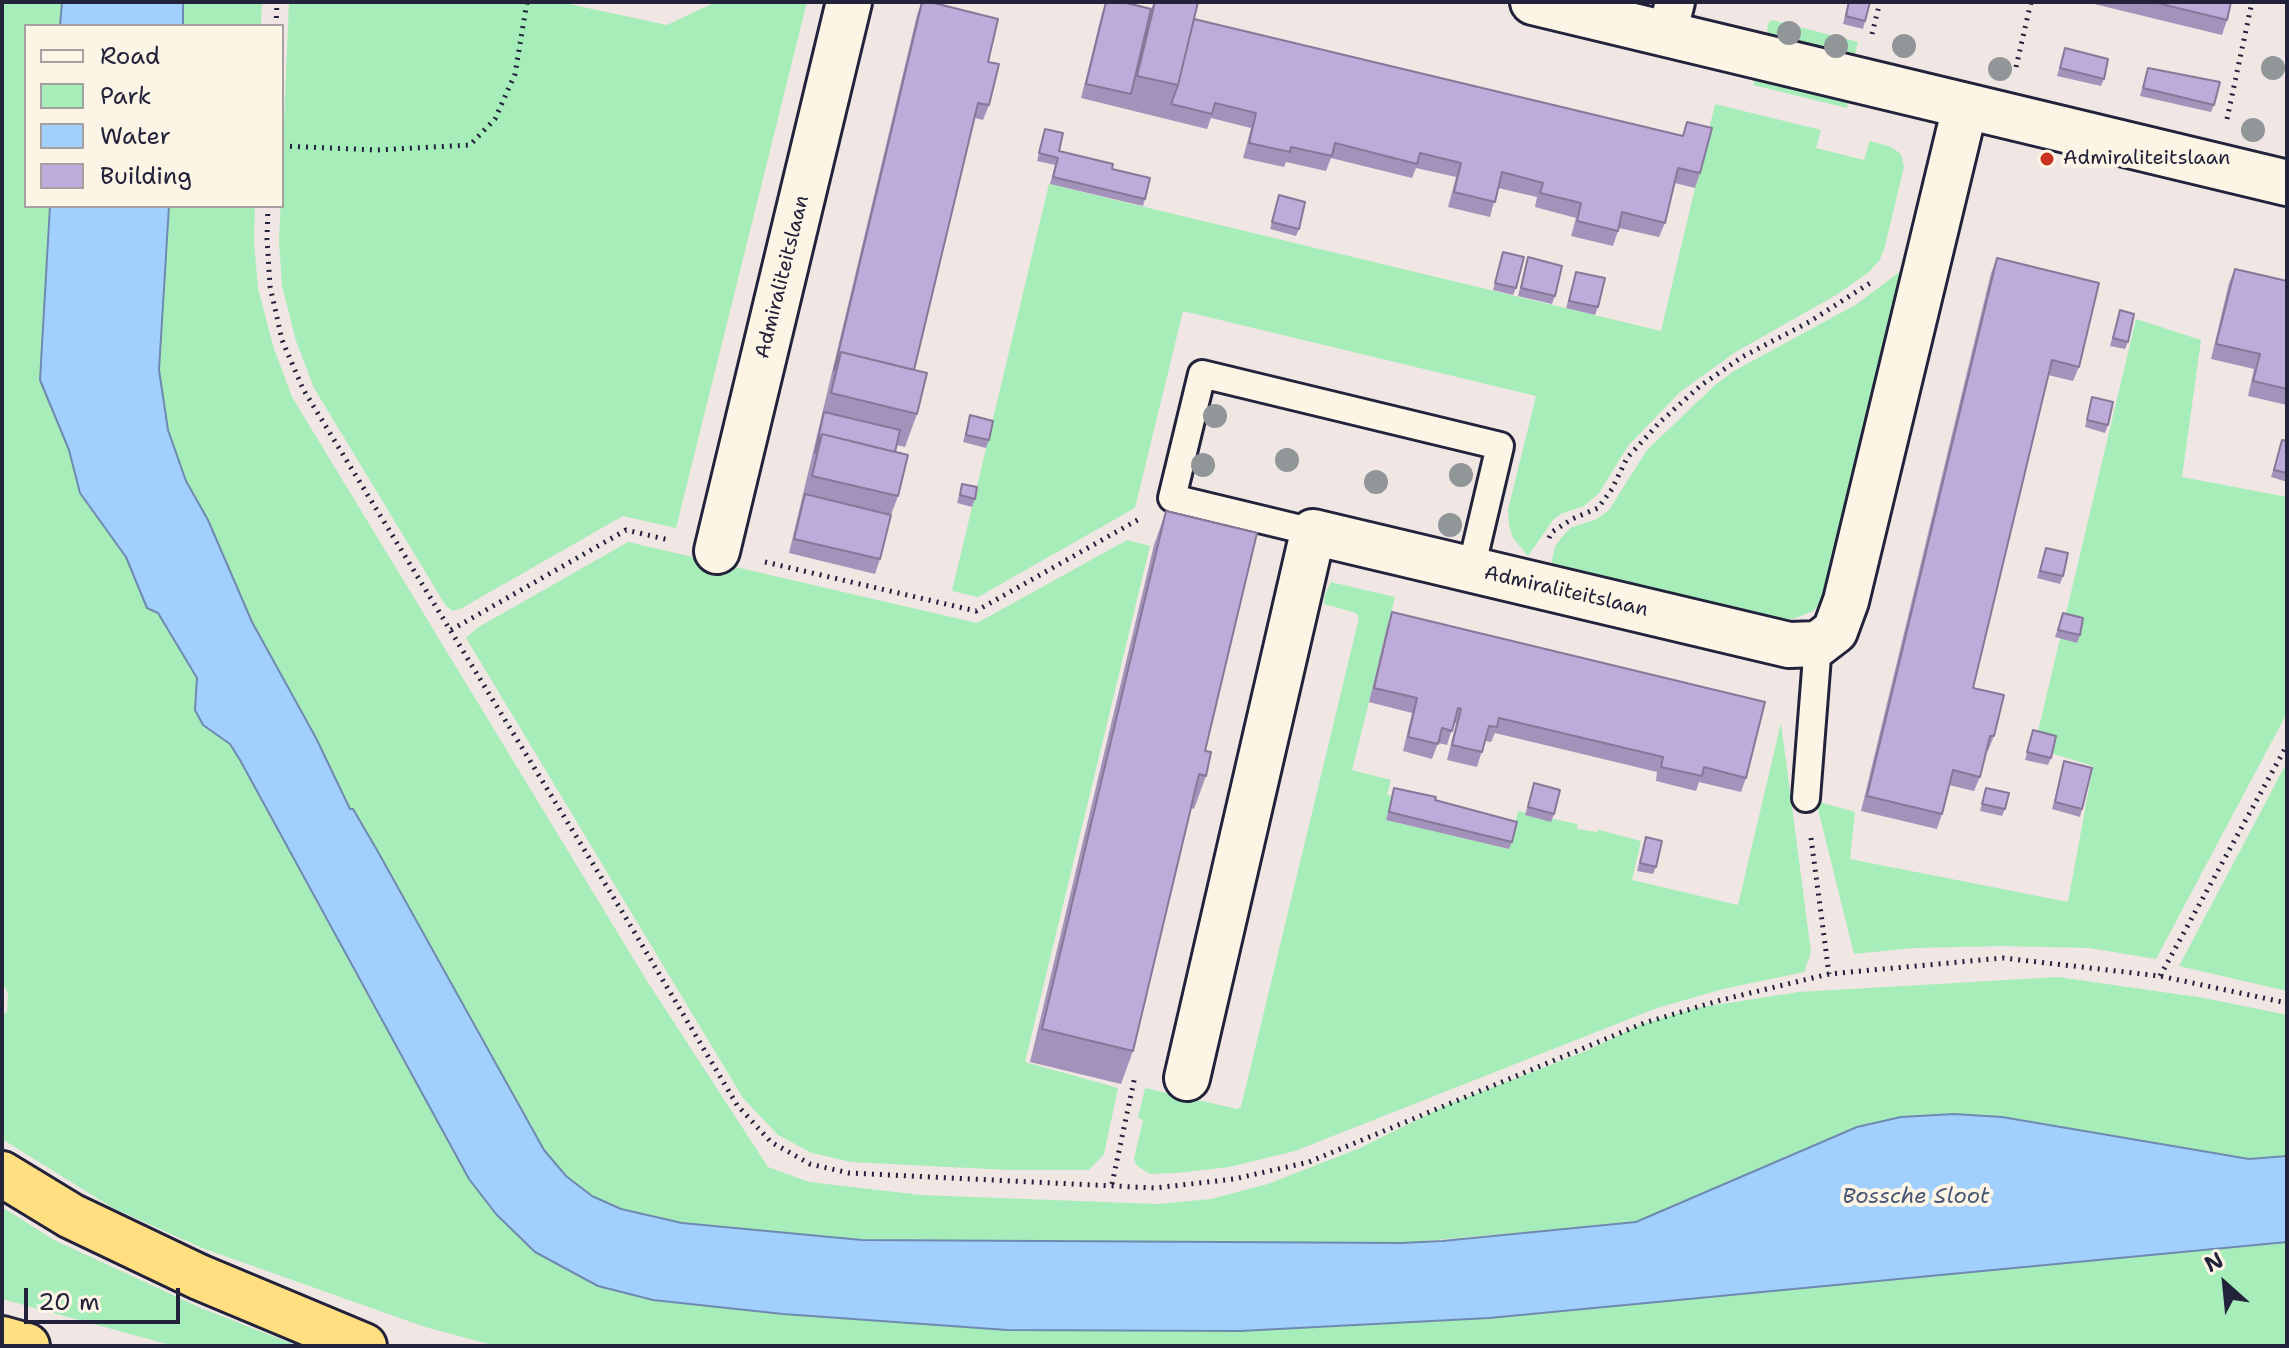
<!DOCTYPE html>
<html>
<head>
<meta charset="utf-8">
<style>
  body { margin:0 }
  #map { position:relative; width:2289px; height:1348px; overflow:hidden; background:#f0e6e3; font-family:"Shantell Sans",sans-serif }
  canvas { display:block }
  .frame { position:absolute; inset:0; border:4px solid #22223b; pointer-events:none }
  .legend { position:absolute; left:24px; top:24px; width:260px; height:184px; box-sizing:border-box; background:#fcf5e5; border:2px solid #a5a1a1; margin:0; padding:10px 14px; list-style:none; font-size:24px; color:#22223b }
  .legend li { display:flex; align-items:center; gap:16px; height:40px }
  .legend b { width:40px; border:2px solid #a5a1a1 }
  .north { position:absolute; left:2185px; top:1244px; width:80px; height:80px; -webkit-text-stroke:6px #fcf5e5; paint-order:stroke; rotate:333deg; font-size:22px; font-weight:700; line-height:32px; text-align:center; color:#22223b }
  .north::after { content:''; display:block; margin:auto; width:28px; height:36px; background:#22223b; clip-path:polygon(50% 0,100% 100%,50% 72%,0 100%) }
  .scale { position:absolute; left:24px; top:1288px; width:156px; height:36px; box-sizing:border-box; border:4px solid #22223b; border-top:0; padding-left:10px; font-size:24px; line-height:28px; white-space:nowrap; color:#22223b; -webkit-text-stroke:6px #fcf5e5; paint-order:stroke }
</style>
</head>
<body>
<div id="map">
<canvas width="2289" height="1348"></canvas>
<div class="frame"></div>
<ul class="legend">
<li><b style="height:10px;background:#fcf5e5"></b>Road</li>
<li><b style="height:22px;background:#a7edb9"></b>Park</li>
<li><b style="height:22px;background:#a2d0fe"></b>Water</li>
<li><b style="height:22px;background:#beabda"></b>Building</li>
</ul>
<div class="north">N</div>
<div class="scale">20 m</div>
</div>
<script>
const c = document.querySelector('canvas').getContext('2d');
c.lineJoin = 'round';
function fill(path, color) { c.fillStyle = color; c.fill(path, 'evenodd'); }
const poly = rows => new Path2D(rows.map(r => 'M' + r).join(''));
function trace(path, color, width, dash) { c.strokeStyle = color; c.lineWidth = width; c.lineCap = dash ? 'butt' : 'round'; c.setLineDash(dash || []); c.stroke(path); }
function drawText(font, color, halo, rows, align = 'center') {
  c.font = font + ' "Shantell Sans",sans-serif'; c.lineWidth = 8; c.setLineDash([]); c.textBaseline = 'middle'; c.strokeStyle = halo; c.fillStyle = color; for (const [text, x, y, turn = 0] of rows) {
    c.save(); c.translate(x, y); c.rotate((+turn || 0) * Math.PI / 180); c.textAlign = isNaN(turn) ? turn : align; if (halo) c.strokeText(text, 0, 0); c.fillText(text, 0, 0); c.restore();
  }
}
const green = poly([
  [2,2,62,2,60,26,26,26,26,206,50,206,40,380,69,450,80,493,126,557,147,608,158,612,197,678,195,710,203,725,230,744,240,760,366,992,496,1214,535,1252,598,1286,653,1300,783,1314,1007,1330,1240,1331,1489,1318,2287,1242,2287,1346,496,1346,425,1327,202,1248,113,1208,2,1139,2,1015,7,1012,8,993,2,982],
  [183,2,262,2,261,26,183,26],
  [289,2,560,2,667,25,716,2,807,2,676,528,623,516,462,608,453,611,446,606,314,388,296,341,282,286,279,242],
  [1772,20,1858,42,1854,59,1767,37,1768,23],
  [1760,67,1849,91,1847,108,1753,85],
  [1715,104,1821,130,1816,148,1864,160,1870,141,1891,147,1901,154,1904,167,1884,250,1879,261,1869,272,1836,295,1734,353,1680,392,1628,446,1599,493,1584,506,1561,514,1553,520,1528,556,1513,538,1509,525,1508,510,1536,396,1183,311,1135,508,978,597,952,591,1049,184,1661,331],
  [169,206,255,206,254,241,258,288,273,346,292,397,647,981,768,1167,809,1182,921,1195,1157,1204,1211,1199,1268,1184,1360,1148,1447,1105,1586,1051,1640,1025,1696,1008,1799,992,2058,977,2204,998,2287,1015,2287,1156,2249,1159,2002,1117,1953,1114,1901,1117,1857,1127,1636,1222,1401,1243,862,1240,682,1223,621,1209,592,1196,566,1176,544,1150,377,850,350,809,316,738,252,622,208,520,186,481,168,430,159,370],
  [1902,270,1906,270,1824,599,1813,611,1793,619,1773,618,1551,564,1555,547,1562,537,1570,528,1597,519,1609,510,1647,450,1715,385,1734,371,1857,304],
  [2136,319,2201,340,2182,477,2287,497,2287,713,2156,959,2089,948,2003,946,1914,948,1854,954,1816,801,1855,812,1850,859,2068,902,2093,766,2034,748],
  [1127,540,1150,546,1025,1062,1118,1088,1104,1154,1089,1170,1008,1170,851,1162,812,1153,778,1135,743,1098,466,638,477,628,628,542,977,623],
  [1331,582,1395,597,1352,770,1391,780,1387,795,1392,796,1387,820,1509,849,1518,811,1577,824,1577,829,1597,832,1599,830,1641,841,1632,880,1738,905,1781,723,1811,952,1804,972,1723,989,1657,1008,1295,1151,1229,1167,1177,1173,1150,1174,1137,1166,1134,1159,1143,1120,1138,1118,1145,1088,1237,1109,1241,1107,1359,618,1356,613,1324,604,1325,594],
  [2287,762,2287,991,2179,966],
  [2,1207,54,1240,201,1308,298,1346,174,1346,2,1299]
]);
const water = poly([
  [62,2,183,2,183,26,60,26,62,2],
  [50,206,169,206,159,370,168,430,186,481,208,520,252,622,316,738,350,809,353,809,377,850,544,1150,566,1176,592,1196,621,1209,682,1223,862,1240,1401,1243,1442,1241,1636,1222,1857,1127,1901,1117,1954,1114,2002,1117,2249,1159,2287,1156,2287,1242,1489,1318,1240,1331,1007,1330,783,1314,653,1300,598,1286,535,1252,496,1214,469,1179,240,760,230,744,203,725,195,710,197,678,158,613,147,608,126,557,80,493,69,450,40,380,50,206]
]);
const path = poly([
  [276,26,277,2],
  [1872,34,1880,2],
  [2016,67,2031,2],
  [2227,119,2252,2],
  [282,146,377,150,470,145,495,119,515,74,527,2],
  [268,206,267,239,270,286,282,340,303,389,626,918,737,1105,771,1142,810,1164,849,1173,1155,1188,1234,1179,1309,1162,1644,1023,1721,1000,1829,974,2003,958,2160,976,2287,1003],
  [1549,538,1552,532,1572,519,1598,508,1612,489,1627,458,1660,422,1700,386,1742,357,1809,322,1870,283],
  [765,562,976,611,1141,518],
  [451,630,626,530,669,540],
  [1811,838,1829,974],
  [2160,976,2287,745],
  [1112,1184,1135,1076]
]);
const service = poly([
  [1313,532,1172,498,1202,374,1500,446,1471,569],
  [1806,798,1818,644]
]);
const pedestrian = poly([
  [1667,34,1675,2]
]);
const minor = poly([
  [1533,2,2287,183],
  [717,551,849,2],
  [1187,1078,1313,532,1789,645,1818,644,1835,631,1846,601,1965,107]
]);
const motorway = poly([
  [2,1174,71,1216,199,1277,364,1346],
  [2,1339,27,1346]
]);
const trees = [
  [1789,33],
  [1836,46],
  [1904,46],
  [2273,68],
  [2000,69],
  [2253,130],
  [1215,416],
  [1287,460],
  [1203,465],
  [1461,475],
  [1376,482],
  [1450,525]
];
const wall = poly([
  [922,2,988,62,989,105,983,120,975,118,914,370,917,414,905,447,896,445,895,452,898,496,891,515,880,559,875,574,789,553,917,15],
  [1106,2,1151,9,1154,2,1198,2,1194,19,1682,136,1687,122,1700,173,1695,188,1675,183,1665,223,1659,237,1619,228,1613,246,1571,236,1576,218,1535,207,1537,197,1498,188,1490,217,1448,207,1456,177,1416,168,1412,178,1331,158,1326,171,1286,162,1284,167,1243,158,1251,128,1211,118,1207,129,1081,98,1102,13],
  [1848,2,1870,2,1863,29,1843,24],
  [2086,2,2231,2,2227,20,2222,35],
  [2065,48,2104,79,2101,86,2057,76],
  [2148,68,2214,105,2211,112,2140,96],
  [1045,129,1059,151,1112,169,1145,199,1143,206,1050,184,1055,165,1037,161],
  [1279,195,1299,229,1296,236,1270,229],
  [1503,252,1516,288,1513,295,1493,290],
  [1528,257,1555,296,1552,304,1518,296],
  [1997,258,2079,367,2073,381,2048,375,1973,688,1994,736,1988,751,1986,751,1980,777,1974,791,1949,785,1942,814,1937,829,1861,811,1991,273],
  [2235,269,2287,281,2287,405,2248,396,2254,369,2211,359,2229,283],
  [1576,272,1598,307,1595,315,1566,308],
  [2120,310,2128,342,2125,349,2110,346],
  [2092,397,2108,425,2105,433,2085,427],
  [970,415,989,440,986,448,963,442],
  [2282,440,2287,441,2287,482,2271,477],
  [962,484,975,499,972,507,957,503],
  [1166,511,1205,751,1206,776,1194,809,1191,808,1133,1051,1121,1084,1030,1062,1154,545],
  [2046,548,2063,576,2060,584,2037,578],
  [1392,612,1746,778,1741,792,1699,782,1696,791,1656,781,1657,772,1495,733,1491,742,1485,741,1477,767,1447,760,1456,723,1454,723,1447,745,1438,743,1432,759,1403,751,1412,713,1369,702,1387,627],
  [2063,613,2080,635,2077,643,2055,637],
  [2033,730,2051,758,2048,765,2025,760],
  [2064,761,2082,809,2080,817,2052,809],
  [1534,783,1554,814,1551,822,1525,815],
  [1394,788,1435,800,1512,842,1509,849,1386,820],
  [1986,788,2005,809,2002,816,1980,811],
  [1646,837,1656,867,1653,874,1637,871]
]);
const building = poly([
  [922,2,930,2,998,19,988,62,999,64,989,105,978,103,914,370,841,352,834,371,922,2],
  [1106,2,1123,2,1151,9,1131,94,1086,84,1106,2],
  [1155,2,1198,2,1178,85,1137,76,1155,2],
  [1849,2,1870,2,1865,21,1846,16,1849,2],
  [2153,2,2231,2,2227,20,2153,2],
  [1194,19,1683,136,1687,122,1712,128,1700,173,1678,168,1665,223,1622,212,1618,231,1577,221,1581,203,1540,193,1543,183,1502,172,1495,202,1454,192,1461,163,1420,153,1417,164,1335,143,1332,156,1291,147,1290,152,1249,143,1256,113,1215,103,1212,114,1171,104,1178,85,1194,19],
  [2065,48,2108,59,2104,79,2060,68,2065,48],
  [2148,68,2220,82,2214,105,2143,88,2148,68],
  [1045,129,1063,133,1059,151,1113,164,1112,169,1150,178,1145,199,1053,177,1058,158,1039,153,1045,129],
  [1279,195,1305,202,1299,229,1272,222,1279,195],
  [1503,252,1524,257,1516,288,1495,283,1503,252],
  [1528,257,1562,266,1555,296,1521,288,1528,257],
  [1997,258,2099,283,2079,367,2052,360,1973,688,2004,695,1994,736,1990,736,1980,777,1953,770,1942,814,1867,796,1997,258],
  [2235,269,2287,281,2287,389,2253,381,2260,354,2216,344,2235,269],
  [1576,272,1605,278,1598,307,1569,301,1576,272],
  [2120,310,2134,314,2128,342,2113,338,2120,310],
  [841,352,927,373,917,414,831,393,841,352],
  [2092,397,2113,402,2108,425,2087,420,2092,397],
  [824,412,900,430,895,452,822,434,815,453,824,412],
  [970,415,993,421,989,440,966,435,970,415],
  [822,434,908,455,898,496,812,476,822,434],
  [2282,440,2287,441,2287,473,2274,470,2282,440],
  [962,484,977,487,975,499,960,495,962,484],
  [805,494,891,515,880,559,794,539,805,494],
  [1166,511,1257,533,1205,751,1211,752,1206,776,1199,774,1133,1051,1042,1029,1166,511],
  [2046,548,2068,553,2063,576,2040,571,2046,548],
  [1392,612,1765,702,1746,778,1704,767,1702,776,1661,767,1663,757,1499,718,1497,727,1489,726,1482,752,1452,745,1461,709,1458,708,1452,731,1442,728,1438,744,1408,737,1417,698,1374,688,1392,612],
  [2063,613,2083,618,2080,635,2058,630,2063,613],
  [2033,730,2056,736,2051,758,2027,752,2033,730],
  [2064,761,2092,768,2082,809,2055,802,2064,761],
  [1534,783,1560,790,1554,814,1528,807,1534,783],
  [1394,788,1436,797,1435,800,1517,822,1512,842,1389,812,1394,788],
  [1986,788,2009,793,2005,809,1982,804,1986,788],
  [1646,837,1662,841,1656,867,1640,863,1646,837]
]);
const markers = [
  [2047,159,8,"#c8321e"]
];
const poiNames = [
  ["Admiraliteitslaan",2063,159]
];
const streetNames = [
  ["Admiraliteitslaan",783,277,-76],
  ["Admiraliteitslaan",1566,592,13]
];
const waterNames = [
  ["Bossche Sloot",1916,1197]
];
fill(green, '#a7edb9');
fill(water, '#a2d0fe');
trace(water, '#6f8ab0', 2);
trace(service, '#22223b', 32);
trace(pedestrian, '#22223b', 44);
trace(minor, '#22223b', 50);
trace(motorway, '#22223b', 50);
trace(path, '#22223b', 5, [2, 6]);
trace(service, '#fcf5e5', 26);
trace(pedestrian, '#fcf5e5', 38);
trace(minor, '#fcf5e5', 44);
trace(motorway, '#ffdf80', 44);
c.fillStyle = '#919698';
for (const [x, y] of trees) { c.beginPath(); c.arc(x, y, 12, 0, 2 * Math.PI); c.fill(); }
fill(wall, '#a393bb');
fill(building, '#beabda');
trace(building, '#857899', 2);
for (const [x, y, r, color] of markers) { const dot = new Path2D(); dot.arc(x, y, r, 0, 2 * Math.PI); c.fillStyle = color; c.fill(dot); trace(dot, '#fcf5e5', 3); }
drawText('20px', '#22223b', '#fcf5e5', poiNames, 'left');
drawText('20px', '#22223b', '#fcf5e5', streetNames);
drawText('italic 22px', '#485676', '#fcf5e5', waterNames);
</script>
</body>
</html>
